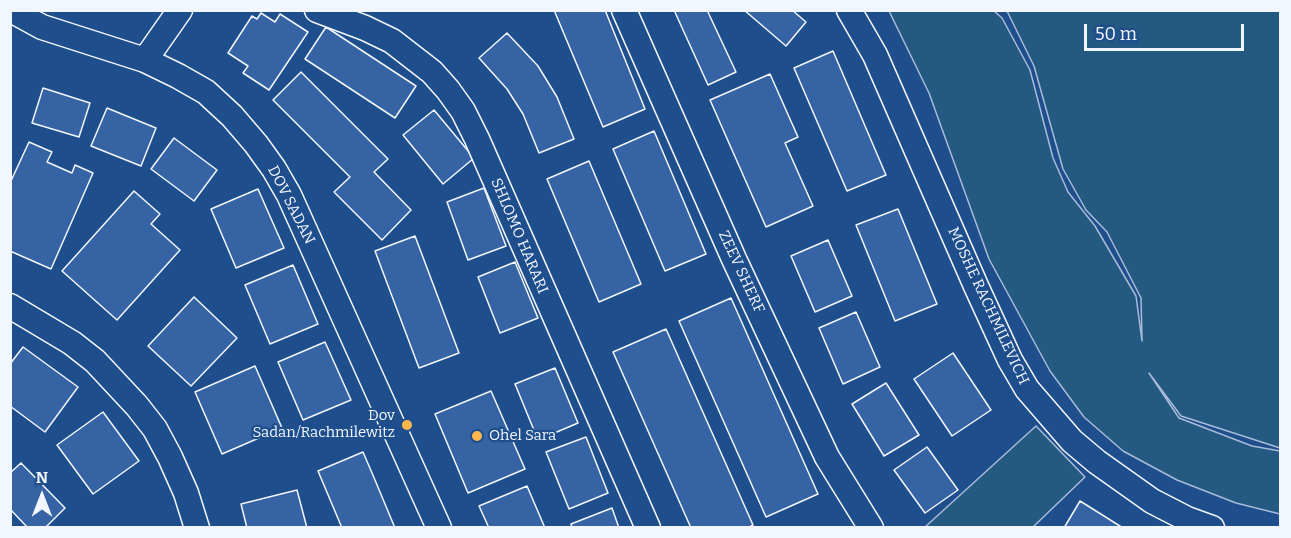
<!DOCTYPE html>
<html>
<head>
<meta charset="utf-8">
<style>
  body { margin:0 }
  #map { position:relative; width:1291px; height:538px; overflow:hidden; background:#1f4e8c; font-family:Bitter,serif }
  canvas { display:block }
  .frame { position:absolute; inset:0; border:12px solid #f2f6ff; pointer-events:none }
  .north { position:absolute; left:12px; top:466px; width:60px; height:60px; -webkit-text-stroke:4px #1f4e8c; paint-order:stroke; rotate:0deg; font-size:16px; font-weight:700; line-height:24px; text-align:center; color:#f2f6ff }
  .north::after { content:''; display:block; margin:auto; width:21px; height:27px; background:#f2f6ff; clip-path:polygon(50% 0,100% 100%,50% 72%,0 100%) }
  .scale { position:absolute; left:1084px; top:24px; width:160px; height:27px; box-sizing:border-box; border:3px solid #f2f6ff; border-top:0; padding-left:8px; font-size:18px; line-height:21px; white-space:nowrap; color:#f2f6ff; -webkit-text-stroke:4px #1f4e8c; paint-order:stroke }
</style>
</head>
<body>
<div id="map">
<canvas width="1291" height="538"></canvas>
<div class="frame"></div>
<div class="north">N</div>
<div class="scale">50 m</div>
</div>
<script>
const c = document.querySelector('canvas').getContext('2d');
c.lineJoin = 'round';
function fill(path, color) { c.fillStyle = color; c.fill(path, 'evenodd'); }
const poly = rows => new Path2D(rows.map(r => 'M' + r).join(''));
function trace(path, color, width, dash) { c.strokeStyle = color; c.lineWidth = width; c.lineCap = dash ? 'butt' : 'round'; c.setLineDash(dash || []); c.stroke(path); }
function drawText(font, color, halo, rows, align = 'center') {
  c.font = font + ' Bitter,serif'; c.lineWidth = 4.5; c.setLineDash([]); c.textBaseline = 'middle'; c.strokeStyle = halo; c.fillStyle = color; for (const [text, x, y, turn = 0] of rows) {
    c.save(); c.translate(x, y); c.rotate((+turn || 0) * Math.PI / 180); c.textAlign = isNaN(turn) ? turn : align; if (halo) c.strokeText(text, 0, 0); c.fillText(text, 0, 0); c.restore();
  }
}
const green = poly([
  [889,11,994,11,1002,18,1030,70,1053,158,1068,192,1095,226,1136,296,1142,341,1141,298,1107,232,1086,210,1063,169,1034,66,1007,11,1280,11,1280,448,1181,416,1149,373,1179,418,1252,446,1280,451,1280,514,1236,503,1177,480,1123,451,1084,417,1050,371,989,259,929,93,889,11],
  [1036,426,1085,477,1033,527,925,527,1036,426]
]);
const building = poly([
  [554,10,605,10,645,109,603,127,554,10],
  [674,10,707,10,736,72,708,85,674,10],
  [744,10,792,10,806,22,786,46,744,10],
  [261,13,275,22,280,14,308,32,269,90,243,73,248,66,228,53,252,16,257,19,261,13],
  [326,27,416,86,395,118,305,59,326,27],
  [507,33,538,66,557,97,574,139,539,153,523,114,514,100,507,89,479,58,507,33],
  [833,51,886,175,847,191,794,68,833,51],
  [301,72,388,159,374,172,411,210,382,240,334,192,350,177,273,100,301,72],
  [770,74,798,137,785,143,813,206,766,227,710,100,770,74],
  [43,88,90,103,79,137,32,123,43,88],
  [107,108,156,128,141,166,91,146,107,108],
  [434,110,474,158,443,184,403,135,434,110],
  [654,131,706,254,665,271,613,149,654,131],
  [174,138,217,170,194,201,151,169,174,138],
  [29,142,52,152,47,162,72,173,75,165,93,173,51,269,10,251,10,183,29,142],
  [589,161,641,284,599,302,547,179,589,161],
  [484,188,506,246,468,260,447,202,484,188],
  [258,189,284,248,236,268,211,209,258,189],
  [134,191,160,214,151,224,180,250,117,320,62,271,134,191],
  [898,209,937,304,895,321,856,225,898,209],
  [415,236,459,353,419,368,375,251,415,236],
  [828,240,852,296,815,312,791,256,828,240],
  [515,262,538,318,500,333,478,277,515,262],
  [293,265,318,324,270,344,245,285,293,265],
  [194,297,237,338,191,386,148,346,194,297],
  [731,298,818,494,766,517,679,321,731,298],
  [856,312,880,367,843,384,819,328,856,312],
  [666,329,753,525,748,528,691,528,613,352,666,329],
  [325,342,351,400,303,420,278,362,325,342],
  [23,347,78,387,45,432,10,406,10,364,23,347],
  [953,353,991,410,952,436,914,379,953,353],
  [255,366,282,428,222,454,195,392,255,366],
  [555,368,578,423,538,440,515,384,555,368],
  [886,383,919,435,884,456,852,404,886,383],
  [491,391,525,469,468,493,435,414,491,391],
  [103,412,139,461,93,494,57,445,103,412],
  [586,437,608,493,569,509,546,452,586,437],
  [927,447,958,490,925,513,894,470,927,447],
  [363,452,375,480,395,528,342,528,318,471,363,452],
  [21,463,65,508,45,528,28,528,10,509,10,473,21,463],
  [527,486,545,528,489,528,479,506,527,486],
  [297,490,307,528,247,528,241,504,297,490],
  [1080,501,1104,516,1123,528,1064,528,1080,501],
  [612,508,619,528,572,528,571,524,612,508]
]);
const minor = poly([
  [11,10,42,27,145,60,178,76,206,92,232,116,256,144,274,169,289,195,439,528],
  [317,10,365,28,392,41,432,72,448,90,463,111,477,139,648,528],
  [624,10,734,259,827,457,871,528],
  [849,10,875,55,976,286,1010,360,1027,389,1072,441,1097,462,1152,501,1187,519,1212,528],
  [145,60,180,10],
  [10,306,72,343,95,361,137,406,155,429,170,457,186,493,197,528]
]);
const markers = [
  [407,425,6,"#ffb74d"],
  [477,436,6,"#ffb74d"]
];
const streetNames = [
  ["DOV SADAN",291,205,63],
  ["SHLOMO HARARI",519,236,67],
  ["ZEEV SHERF",741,272,65],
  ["MOSHE RACHMILEVICH",988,306,65]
];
const poiNames = [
  ["Dov",395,416],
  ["Sadan/Rachmilewitz",395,433],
  ["Ohel Sara",489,436,"left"]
];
fill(green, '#245a82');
trace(green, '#a8bbd7', 1.5);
fill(building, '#3563a3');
trace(building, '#f2f6ff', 1.5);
trace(minor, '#f2f6ff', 27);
trace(minor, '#1f4e8c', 24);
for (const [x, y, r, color] of markers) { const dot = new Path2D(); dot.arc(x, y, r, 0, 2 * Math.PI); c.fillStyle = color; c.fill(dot); trace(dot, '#1f4e8c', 2); }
drawText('15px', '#f2f6ff', '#1f4e8c', streetNames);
drawText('15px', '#f2f6ff', '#1f4e8c', poiNames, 'right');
</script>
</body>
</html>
